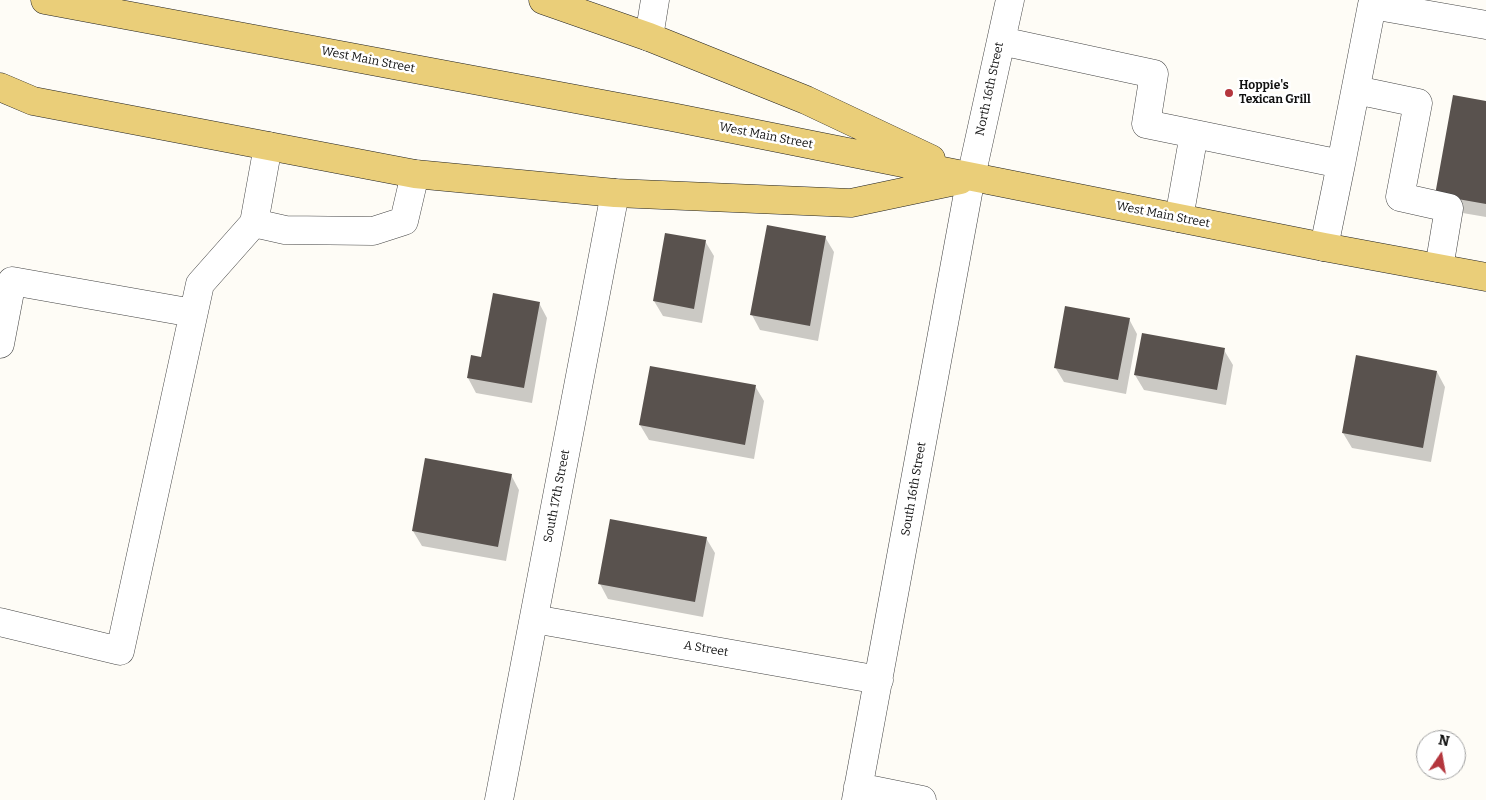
<!DOCTYPE html>
<html>
<head>
<meta charset="utf-8">
<style>
  body { margin:0 }
  #map { position:relative; width:1486px; height:800px; overflow:hidden; background:#fefcf6; font-family:Bitter,serif }
  canvas { display:block }
  .north { position:absolute; left:1416px; top:730px; width:50px; height:50px; box-sizing:border-box; background:#fff; border:1px solid #a0a0a0; border-radius:50%; rotate:12deg; font-size:14px; font-weight:700; line-height:20px; text-align:center; color:#111 }
  .north::after { content:''; display:block; margin:auto; width:18px; height:22px; background:#b4363d; clip-path:polygon(50% 0,100% 100%,50% 72%,0 100%) }
</style>
</head>
<body>
<div id="map">
<canvas width="1486" height="800"></canvas>
<div class="north">N</div>
</div>
<script>
const c = document.querySelector('canvas').getContext('2d');
c.lineJoin = 'round';
function fill(path, color) { c.fillStyle = color; c.fill(path, 'evenodd'); }
const poly = rows => new Path2D(rows.map(r => 'M' + r).join(''));
function trace(path, color, width, dash) { c.strokeStyle = color; c.lineWidth = width; c.lineCap = dash ? 'butt' : 'round'; c.setLineDash(dash || []); c.stroke(path); }
function drawText(font, color, halo, rows, align = 'center') {
  c.font = font + ' Bitter,serif'; c.lineWidth = 5; c.setLineDash([]); c.textBaseline = 'middle'; c.strokeStyle = halo; c.fillStyle = color; for (const [text, x, y, turn = 0] of rows) {
    c.save(); c.translate(x, y); c.rotate((+turn || 0) * Math.PI / 180); c.textAlign = isNaN(turn) ? turn : align; if (halo) c.strokeText(text, 0, 0); c.fillText(text, 0, 0); c.restore();
  }
}
const shadow = poly([
  [1486,102,1486,217,1445,210],
  [825,237,834,252,818,341,760,330,752,315],
  [705,241,714,256,702,323,663,316,654,301],
  [539,303,547,318,532,403,476,393,468,378,482,358],
  [1129,319,1137,334,1126,394,1064,382,1055,367],
  [1224,350,1233,365,1226,405,1144,390,1135,375],
  [1437,372,1445,387,1431,462,1352,448,1343,433],
  [755,386,764,401,754,459,649,440,640,425],
  [511,475,519,490,506,561,422,546,413,531],
  [706,538,715,553,703,617,608,599,600,584]
]);
const building = poly([
  [1453,95,1486,101,1486,204,1435,195],
  [767,225,826,236,810,326,750,315],
  [665,233,706,240,694,309,653,301],
  [493,293,540,302,524,388,467,378,471,355,481,357],
  [1065,306,1130,318,1118,380,1054,368],
  [1142,333,1225,348,1217,390,1134,375],
  [1356,355,1437,371,1423,448,1342,433],
  [650,366,756,385,745,445,639,425],
  [425,458,512,474,498,547,412,531],
  [610,519,707,537,695,602,598,584]
]);
const minor = poly([
  [649,37,655,0],
  [1001,41,1154,74,1146,124,1341,164,1372,5,1486,25],
  [1356,90,1418,103,1400,197,1449,208,1439,268],
  [1179,218,1194,134],
  [254,223,268,146],
  [1324,247,1341,164],
  [0,344,12,281,193,313],
  [534,619,879,680],
  [0,622,120,651,200,284,254,223,285,230,373,231,404,221,415,174],
  [858,787,922,800],
  [499,800,615,193],
  [856,800,971,177,1010,0]
]);
const major = poly([
  [45,0,672,117,1324,247,1486,277],
  [543,0,649,37,806,100,931,159],
  [0,87,33,101,415,174,615,193,851,203,960,180]
]);
const markers = [
  [1229,93,5,"#b4363d"]
];
const streetNames = [
  ["West Main Street",368,60,11],
  ["North 16th Street",990,89,-78],
  ["West Main Street",766,136,11],
  ["West Main Street",1163,215,11],
  ["South 16th Street",914,489,-80],
  ["South 17th Street",557,496,-79],
  ["A Street",706,649,10]
];
const poiNames = [
  ["Hoppie's",1239,86],
  ["Texican Grill",1239,100]
];
fill(shadow, '#0003');
fill(building, '#59524e');
trace(minor, '#444', 29);
trace(major, '#222', 29);
trace(minor, '#fff', 28);
trace(major, '#eace79', 28);
for (const [x, y, r, color] of markers) { const dot = new Path2D(); dot.arc(x, y, r, 0, 2 * Math.PI); c.fillStyle = color; c.fill(dot); trace(dot, '#fff', 2); }
drawText('12px', '#111', '#fff', streetNames);
drawText('bold 12px', '#111', '#fff', poiNames, 'left');
</script>
</body>
</html>
